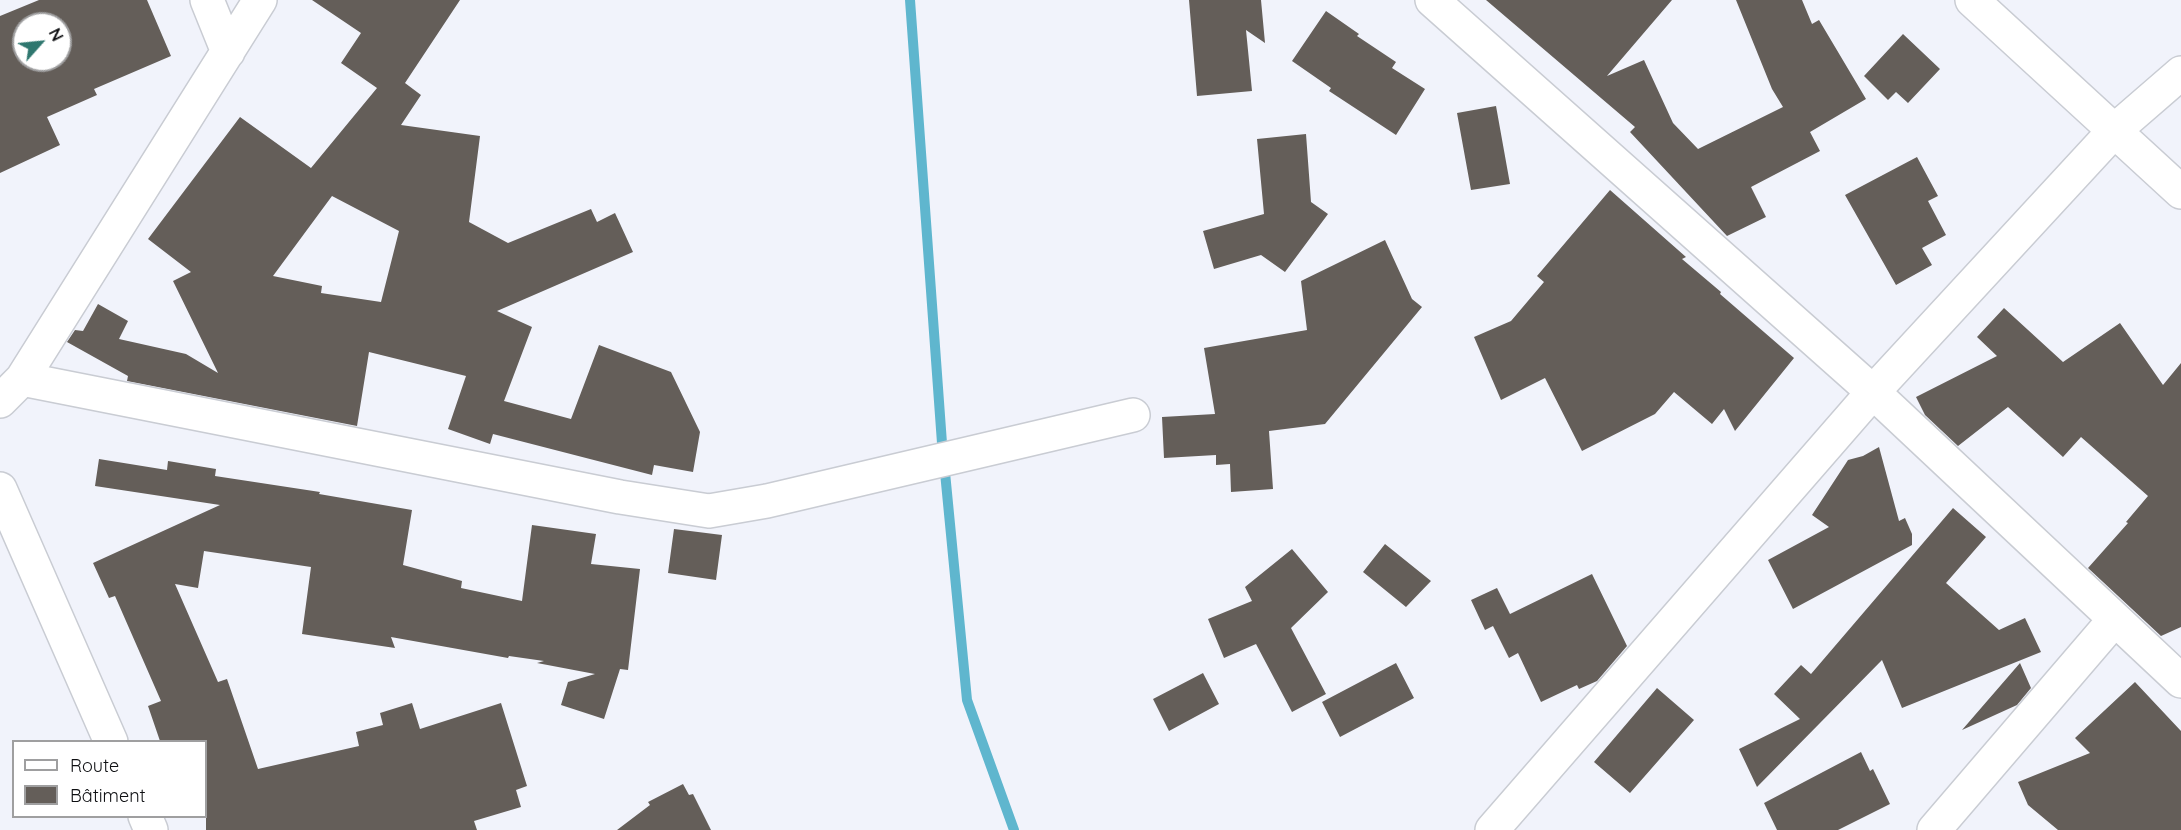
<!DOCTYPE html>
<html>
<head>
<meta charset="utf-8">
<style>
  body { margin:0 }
  #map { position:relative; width:2181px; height:830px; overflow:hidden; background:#f1f3fb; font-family:Quicksand,sans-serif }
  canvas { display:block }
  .legend { position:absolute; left:12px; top:740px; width:195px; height:78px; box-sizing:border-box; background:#fff; border:2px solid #9f9fa0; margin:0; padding:8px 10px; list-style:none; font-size:18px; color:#0e0f12 }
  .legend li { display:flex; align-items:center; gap:12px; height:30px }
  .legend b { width:30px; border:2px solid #9f9fa0 }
  .north { position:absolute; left:12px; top:12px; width:60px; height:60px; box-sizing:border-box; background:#fff; border:2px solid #9f9fa0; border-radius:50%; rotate:63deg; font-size:16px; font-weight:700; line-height:24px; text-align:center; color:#0e0f12 }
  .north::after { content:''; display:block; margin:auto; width:21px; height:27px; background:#2f776f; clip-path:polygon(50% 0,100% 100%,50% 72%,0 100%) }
</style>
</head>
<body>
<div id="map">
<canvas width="2181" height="830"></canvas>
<ul class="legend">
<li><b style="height:8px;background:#fff"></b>Route</li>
<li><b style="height:16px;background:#645e59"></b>Bâtiment</li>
</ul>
<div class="north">N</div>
</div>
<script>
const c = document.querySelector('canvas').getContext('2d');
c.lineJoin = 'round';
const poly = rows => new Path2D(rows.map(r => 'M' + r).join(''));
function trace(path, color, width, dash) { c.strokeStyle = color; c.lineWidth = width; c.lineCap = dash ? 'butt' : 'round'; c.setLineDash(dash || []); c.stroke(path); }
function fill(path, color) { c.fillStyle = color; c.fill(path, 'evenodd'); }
const stream = poly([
  [910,0,943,457],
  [944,462,967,700,1014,830]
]);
const building = poly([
  [39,0,147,0,171,56,94,89,97,95,47,117,60,145,0,173,0,16],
  [24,24,60,24,60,60,24,60],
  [312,0,460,0,405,83,421,95,401,125,480,136,469,222,508,243,591,209,597,222,615,213,633,252,497,311,532,327,504,401,571,419,599,345,671,372,700,432,693,472,654,465,652,475,493,434,490,444,448,429,466,376,369,352,357,426,127,381,128,376,67,342,75,330,83,331,98,304,128,321,119,339,186,354,218,373,173,281,191,272,148,239,240,117,311,168,377,88,341,63,361,33],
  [332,196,399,231,381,302,321,293,322,286,273,276],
  [1189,0,1261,0,1265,43,1246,30,1252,91,1197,96],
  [1486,0,1672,0,1607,76,1644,60,1673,123,1698,149,1783,107,1772,89,1736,0,1802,0,1812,24,1819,20,1866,99,1810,132,1820,151,1751,187,1766,217,1727,236,1630,132,1635,127],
  [1326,11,1359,34,1357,36,1396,62,1392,68,1425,89,1396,135,1329,91,1331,88,1292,61],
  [1903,34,1940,69,1908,103,1896,92,1888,100,1864,76],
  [1496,106,1510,184,1471,190,1457,113],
  [1306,134,1311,202,1328,214,1285,272,1261,255,1214,269,1203,231,1264,214,1257,139],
  [1917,157,1938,196,1928,201,1946,235,1922,248,1932,265,1896,285,1845,195],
  [1610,190,1686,257,1682,259,1721,292,1720,294,1794,358,1735,431,1724,409,1712,424,1674,392,1655,414,1582,451,1545,378,1501,400,1474,337,1511,321,1544,282,1537,276],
  [1385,240,1412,299,1422,307,1325,424,1269,431,1273,489,1231,492,1230,464,1216,465,1216,455,1164,458,1162,417,1215,414,1204,348,1307,330,1301,281],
  [2004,308,2063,362,2120,323,2163,385,2181,363,2181,627,2161,636,2088,568,2128,523,2126,522,2148,496,2081,437,2063,457,2008,407,1958,446,1925,415,1916,397,1997,356,1977,337],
  [1879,447,1899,521,1905,518,1912,534,1912,545,1793,609,1768,560,1829,527,1812,515,1848,460,1863,456],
  [99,459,167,470,168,461,216,469,215,476,320,492,319,494,412,510,403,565,462,581,461,588,522,601,532,525,596,534,591,564,640,569,628,670,620,669,604,719,561,705,568,682,595,674,537,663,544,661,509,656,508,658,391,637,395,648,302,634,311,567,204,551,198,588,175,584,218,682,227,679,258,769,359,746,356,732,383,725,380,713,412,703,420,729,501,703,527,786,516,790,521,807,474,821,477,830,206,830,206,741,160,741,148,706,161,701,115,596,109,598,93,563,220,505,95,486],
  [1953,508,1986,537,1946,583,1999,630,2025,618,2041,652,1902,708,1882,660,1757,787,1739,749,1800,719,1774,694,1801,665,1811,674],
  [674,529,722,535,716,580,668,573],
  [1385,544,1431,581,1406,607,1363,572],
  [1292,549,1328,592,1291,628,1326,694,1292,712,1256,644,1224,658,1208,619,1252,601,1245,587],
  [1592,574,1627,646,1597,681,1579,689,1577,685,1541,702,1518,653,1509,658,1493,626,1485,630,1471,600,1497,588,1510,614],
  [1396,663,1414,698,1340,737,1322,702],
  [2020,663,2031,688,2017,705,1962,730],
  [1203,673,1219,704,1169,731,1153,699],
  [2135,682,2181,731,2181,830,2058,830,2028,805,2018,782,2090,753,2075,738],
  [1657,688,1694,720,1630,793,1594,762],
  [1861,752,1870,771,1873,769,1890,804,1838,830,1777,830,1764,803],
  [683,784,689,795,693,794,711,830,617,830,650,805,648,802]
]);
const minor = poly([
  [207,0,228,52],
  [1432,0,1873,392,2181,681],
  [1972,0,2181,192],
  [22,379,620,497,709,511,767,501,1133,415],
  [0,401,22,379,260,0],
  [0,489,111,742],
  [145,816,151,830],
  [1492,830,1873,392,2114,131,2181,73],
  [1934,830,2115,619]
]);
trace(stream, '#5fb6ce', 10);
fill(building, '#645e59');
trace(minor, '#c9ccd3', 36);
trace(minor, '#fff', 33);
</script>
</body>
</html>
